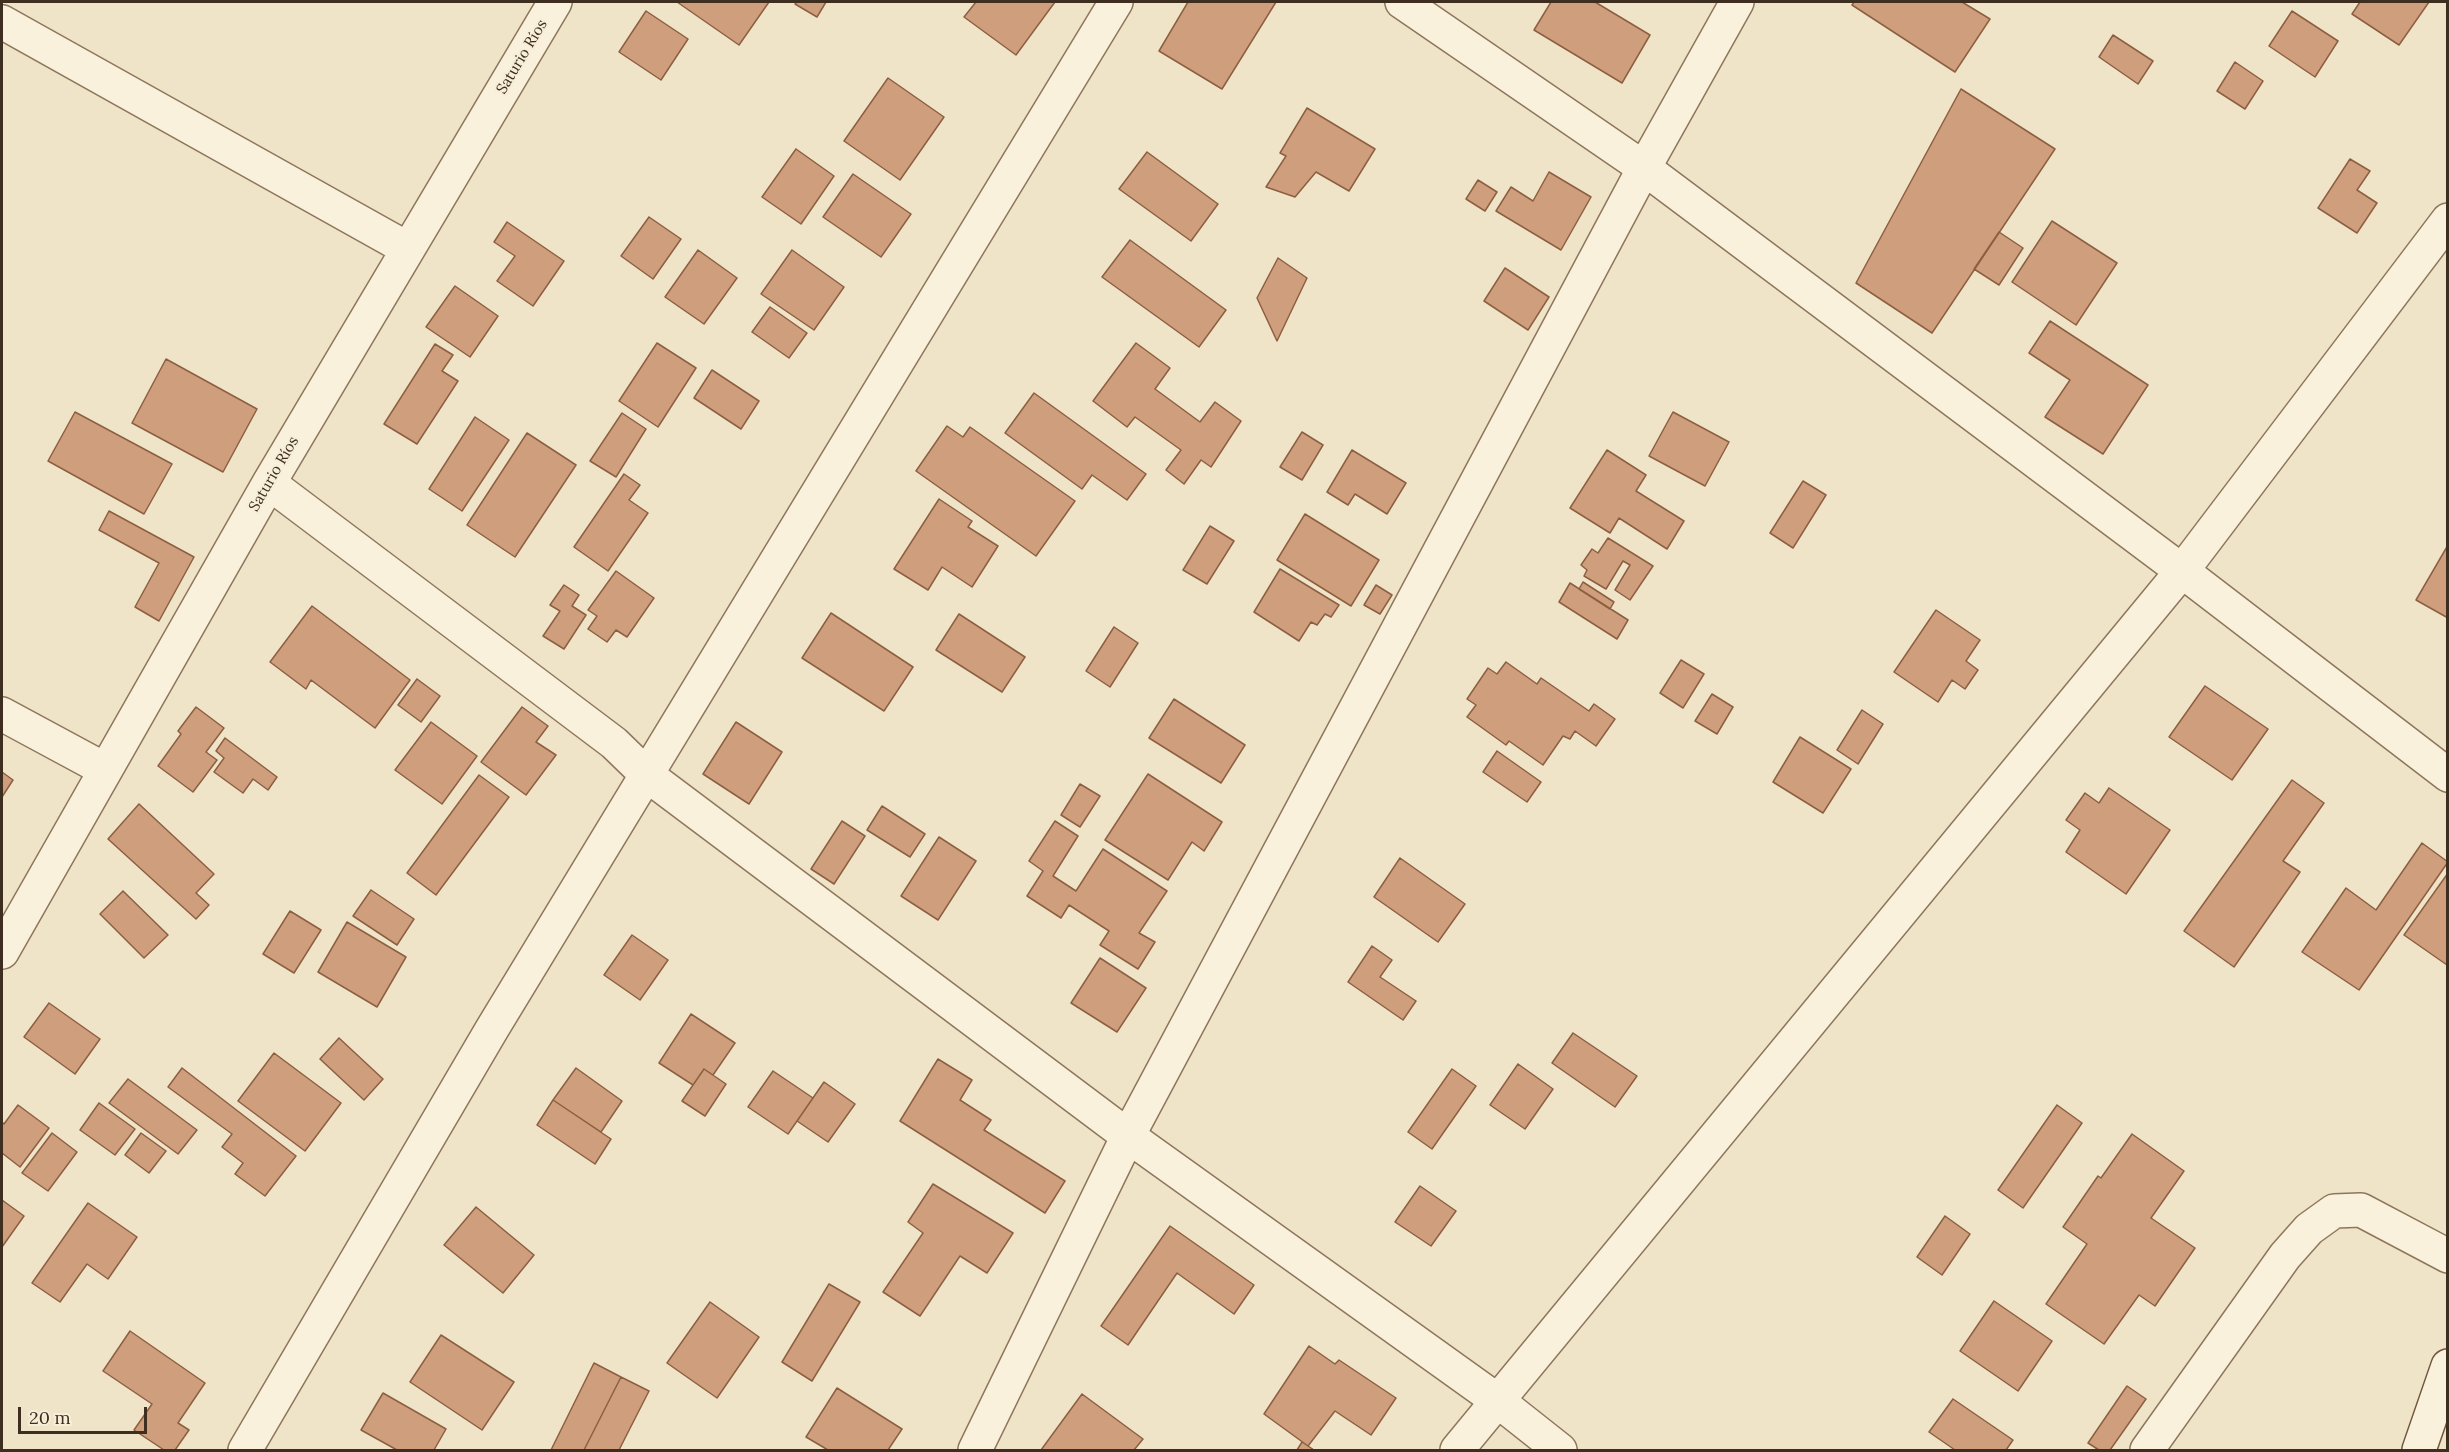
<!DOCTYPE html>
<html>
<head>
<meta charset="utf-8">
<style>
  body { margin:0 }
  #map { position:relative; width:2449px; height:1452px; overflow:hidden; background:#f0e4c8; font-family:Lora,serif }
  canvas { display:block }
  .frame { position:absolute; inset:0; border:3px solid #3d2e20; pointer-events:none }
  .scale { position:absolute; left:18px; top:1407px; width:129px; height:27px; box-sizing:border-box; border:3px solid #3d2e20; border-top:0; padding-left:8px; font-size:18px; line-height:21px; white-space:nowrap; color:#3d2e20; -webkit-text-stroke:4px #f7eed8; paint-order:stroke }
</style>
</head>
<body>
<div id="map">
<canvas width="2449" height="1452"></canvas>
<div class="frame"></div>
<div class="scale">20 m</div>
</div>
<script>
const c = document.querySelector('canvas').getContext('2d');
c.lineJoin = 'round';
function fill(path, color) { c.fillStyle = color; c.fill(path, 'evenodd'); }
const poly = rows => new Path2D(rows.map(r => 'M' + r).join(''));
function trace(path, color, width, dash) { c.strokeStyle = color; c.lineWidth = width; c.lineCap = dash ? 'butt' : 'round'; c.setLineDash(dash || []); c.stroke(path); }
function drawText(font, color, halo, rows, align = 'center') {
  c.font = font + ' Lora,serif'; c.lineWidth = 4.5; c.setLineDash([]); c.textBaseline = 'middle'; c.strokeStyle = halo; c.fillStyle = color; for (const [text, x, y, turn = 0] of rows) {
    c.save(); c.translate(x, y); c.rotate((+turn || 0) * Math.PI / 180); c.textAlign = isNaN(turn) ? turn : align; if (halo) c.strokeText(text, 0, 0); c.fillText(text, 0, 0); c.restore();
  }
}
const building = poly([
  [677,2,769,2,739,45,677,2],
  [797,2,826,2,817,17,795,4,797,2],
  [976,2,1055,2,1016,55,964,17,976,2],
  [1188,2,1276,2,1222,89,1159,51,1188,2],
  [1551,2,1595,2,1650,35,1622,83,1534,30,1551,2],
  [1854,2,1962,2,1990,19,1955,72,1852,5,1854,2],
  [2360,2,2429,2,2399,45,2352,14,2360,2],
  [646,11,688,39,661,80,619,52,646,11],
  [2292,11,2338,41,2315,77,2269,46,2292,11],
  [2113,35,2153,61,2138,84,2099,57,2113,35],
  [2235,62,2263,81,2245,109,2217,91,2235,62],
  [888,78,944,117,900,180,844,141,888,78],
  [1961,89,2055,149,1932,333,1856,283,1961,89],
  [1307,108,1375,149,1349,191,1316,172,1295,197,1266,187,1286,156,1280,153,1307,108],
  [796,149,834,176,801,224,762,197,796,149],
  [1147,152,1218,204,1191,241,1119,189,1147,152],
  [2350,159,2370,171,2357,190,2377,203,2357,233,2318,208,2350,159],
  [1549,172,1591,197,1561,250,1496,211,1511,187,1533,201,1549,172],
  [853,174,911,214,881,257,823,217,853,174],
  [1478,180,1497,192,1485,211,1466,199,1478,180],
  [649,217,681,239,653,279,621,256,649,217],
  [2052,221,2117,263,2076,325,2012,282,2052,221],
  [507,222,564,261,533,306,497,281,515,256,494,242,507,222],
  [1999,232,2023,248,1999,285,1974,269,1999,232],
  [1130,240,1226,310,1199,347,1102,277,1130,240],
  [698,250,737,278,704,324,665,297,698,250],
  [792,250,844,287,814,330,761,294,792,250],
  [1278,258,1307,278,1277,341,1257,298,1278,258],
  [1505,268,1549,297,1528,330,1484,301,1505,268],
  [455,286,498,316,470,357,426,327,455,286],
  [770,307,807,333,789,358,752,332,770,307],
  [2050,321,2148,385,2103,454,2045,417,2070,380,2029,353,2050,321],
  [657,343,696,368,658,427,619,401,657,343],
  [1136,343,1170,368,1155,389,1200,422,1215,402,1241,421,1211,467,1201,460,1184,484,1166,470,1181,450,1135,417,1127,427,1093,401,1136,343],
  [435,344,453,355,442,371,458,381,417,444,384,424,435,344],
  [166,359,257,409,223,472,132,423,166,359],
  [712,370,759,401,741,429,694,398,712,370],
  [1034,393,1146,474,1127,500,1092,475,1082,489,1005,433,1034,393],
  [75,412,172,464,144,514,48,461,75,412],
  [1673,412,1729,442,1705,486,1649,456,1673,412],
  [622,413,646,429,616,477,590,461,622,413],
  [475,417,509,440,462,511,429,489,475,417],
  [947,426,963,437,970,427,1075,501,1036,556,916,471,947,426],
  [1302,432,1323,445,1302,480,1280,467,1302,432],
  [527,433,576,465,515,557,467,525,527,433],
  [1352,450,1406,483,1387,514,1355,494,1348,505,1327,492,1352,450],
  [1607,450,1646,475,1636,491,1684,521,1667,549,1619,518,1610,533,1570,508,1607,450],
  [624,474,640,485,629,500,648,513,608,571,574,547,624,474],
  [1803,481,1826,495,1793,548,1770,533,1803,481],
  [939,499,972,521,968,527,998,546,972,587,942,567,928,590,894,569,939,499],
  [109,511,194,557,159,621,135,607,159,563,99,530,109,511],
  [1305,514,1379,560,1351,606,1277,560,1305,514],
  [1210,526,1234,541,1207,584,1183,570,1210,526],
  [1608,538,1653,566,1630,600,1615,590,1630,565,1623,561,1606,589,1584,576,1587,570,1581,565,1592,549,1598,553,1608,538],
  [2448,545,2448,618,2416,600,2448,545],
  [1280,569,1339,605,1331,617,1325,614,1317,625,1311,622,1299,641,1254,612,1280,569],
  [616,571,654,598,627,637,616,630,607,642,588,629,597,616,588,610,616,571],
  [1583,582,1614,602,1610,609,1579,589,1583,582],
  [1570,583,1628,620,1617,639,1559,602,1570,583],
  [564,585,579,595,572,606,586,615,564,649,543,636,560,611,550,605,564,585],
  [1376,585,1392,595,1380,614,1364,605,1376,585],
  [312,606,410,680,375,728,311,680,306,689,270,662,312,606],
  [1936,610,1980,640,1966,661,1978,670,1965,689,1952,680,1938,702,1894,672,1936,610],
  [831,613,913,667,884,711,802,658,831,613],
  [959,614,1025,657,1002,692,936,650,959,614],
  [1114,627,1138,643,1110,687,1086,671,1114,627],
  [1681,660,1704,674,1683,708,1660,693,1681,660],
  [1506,662,1537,684,1541,678,1589,711,1594,704,1615,719,1596,746,1575,731,1570,739,1563,736,1543,765,1509,741,1506,745,1467,717,1476,705,1467,699,1488,668,1497,674,1506,662],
  [417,679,440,696,421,722,398,705,417,679],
  [2205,686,2268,729,2232,780,2169,737,2205,686],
  [1712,694,1733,707,1717,734,1695,721,1712,694],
  [1174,699,1245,745,1221,783,1149,738,1174,699],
  [196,707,224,728,206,752,217,760,193,792,158,766,181,734,178,731,196,707],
  [522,707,548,726,536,742,556,755,526,795,481,762,522,707],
  [1862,710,1883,724,1858,764,1837,750,1862,710],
  [431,722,477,756,442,804,395,770,431,722],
  [736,722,782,752,749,804,703,774,736,722],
  [1800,737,1851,769,1823,813,1773,782,1800,737],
  [225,738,277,777,268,790,253,779,243,793,214,772,224,758,216,751,225,738],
  [1497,751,1541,782,1527,802,1483,772,1497,751],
  [2,772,13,780,2,797,2,772],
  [1148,774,1222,822,1204,851,1192,842,1168,880,1105,840,1148,774],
  [479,775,509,797,436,895,407,873,479,775],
  [2292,780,2324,803,2283,861,2300,872,2234,967,2184,931,2292,780],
  [1080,784,1100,796,1080,827,1061,815,1080,784],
  [2109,788,2170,830,2126,894,2066,852,2080,830,2066,820,2085,793,2099,803,2109,788],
  [139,804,214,874,196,893,209,905,196,919,108,839,139,804],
  [882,806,925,834,910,857,867,830,882,806],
  [842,821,865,836,834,884,811,869,842,821],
  [1055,821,1078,836,1053,876,1076,891,1103,849,1167,891,1139,933,1155,942,1138,969,1100,945,1109,931,1069,905,1061,918,1027,896,1043,871,1029,861,1055,821],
  [939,837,976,861,938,920,901,896,939,837],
  [2422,843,2448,862,2359,990,2302,952,2346,888,2376,910,2422,843],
  [1400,858,1465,904,1438,942,1374,897,1400,858],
  [2448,873,2448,964,2447,965,2404,935,2448,873],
  [371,890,414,919,397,945,353,916,371,890],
  [123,891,168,935,144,958,100,914,123,891],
  [290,911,321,930,294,973,263,954,290,911],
  [347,922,406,957,377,1007,318,972,347,922],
  [632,935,668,960,640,1000,604,975,632,935],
  [1372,946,1392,960,1380,977,1416,1001,1403,1020,1348,982,1372,946],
  [1100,958,1146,988,1117,1032,1071,1003,1100,958],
  [49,1003,100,1039,75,1074,24,1037,49,1003],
  [691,1014,735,1043,713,1075,704,1069,693,1085,659,1063,691,1014],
  [1573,1033,1637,1076,1615,1107,1552,1063,1573,1033],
  [339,1038,383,1079,364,1100,320,1059,339,1038],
  [274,1053,341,1103,305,1151,238,1101,274,1053],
  [938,1059,972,1080,960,1100,991,1120,984,1130,1065,1181,1045,1213,900,1121,938,1059],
  [1518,1064,1553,1089,1525,1129,1490,1105,1518,1064],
  [182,1068,296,1156,265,1196,235,1174,243,1163,222,1147,232,1134,168,1087,182,1068],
  [576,1068,622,1101,601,1132,553,1100,576,1068],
  [704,1069,726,1084,705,1116,682,1101,704,1069],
  [1452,1069,1476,1086,1432,1149,1408,1132,1452,1069],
  [773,1071,813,1098,788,1134,748,1107,773,1071],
  [128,1079,197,1130,178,1154,109,1103,128,1079],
  [824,1082,855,1104,828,1142,797,1121,824,1082],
  [553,1100,611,1139,595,1164,537,1125,553,1100],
  [99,1103,135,1129,115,1155,80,1130,99,1103],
  [18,1105,49,1128,20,1167,2,1153,2,1122,4,1124,18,1105],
  [2057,1105,2082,1123,2023,1208,1998,1190,2057,1105],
  [52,1133,77,1152,48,1191,22,1173,52,1133],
  [141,1133,166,1151,149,1173,125,1155,141,1133],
  [2132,1134,2184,1171,2151,1218,2195,1248,2155,1306,2139,1295,2104,1344,2046,1304,2087,1244,2063,1227,2098,1176,2101,1178,2132,1134],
  [933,1184,1013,1233,987,1273,960,1256,920,1316,883,1292,923,1233,908,1222,933,1184],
  [1420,1186,1456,1211,1431,1246,1395,1222,1420,1186],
  [2,1200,24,1216,2,1247,2,1200],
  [88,1203,137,1237,108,1279,87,1264,60,1302,32,1283,88,1203],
  [476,1207,534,1255,503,1293,444,1245,476,1207],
  [1945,1216,1970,1234,1942,1275,1917,1257,1945,1216],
  [1170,1226,1254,1285,1234,1314,1177,1273,1128,1345,1101,1326,1170,1226],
  [829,1284,860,1302,812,1381,782,1362,829,1284],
  [1994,1301,2052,1341,2018,1391,1960,1351,1994,1301],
  [710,1302,759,1337,717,1398,667,1363,710,1302],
  [130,1331,205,1383,178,1423,189,1430,175,1450,164,1450,134,1430,152,1404,103,1371,130,1331],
  [441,1335,514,1382,482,1430,410,1382,441,1335],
  [1309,1346,1335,1364,1339,1360,1396,1398,1371,1435,1335,1411,1308,1446,1264,1414,1309,1346],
  [594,1363,621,1377,584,1450,551,1450,594,1363],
  [621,1377,649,1391,619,1450,584,1450,621,1377],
  [2127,1386,2146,1399,2110,1450,2099,1450,2088,1443,2127,1386],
  [837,1388,902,1429,888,1450,828,1450,806,1437,837,1388],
  [383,1393,446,1429,434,1450,397,1450,361,1430,383,1393],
  [1082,1394,1143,1439,1134,1450,1041,1450,1082,1394],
  [1953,1399,2013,1440,2006,1450,1955,1450,1929,1432,1953,1399],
  [1302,1442,1314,1450,1297,1450,1302,1442]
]);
const street = poly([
  [1402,2,1644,168,2182,571,2448,775],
  [2,22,408,249],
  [269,483,614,743,647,775,1128,1136,1498,1401,1560,1450],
  [2,714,104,769],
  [2,952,269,483,555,2],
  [245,1450,492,1029,1116,2],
  [975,1450,1128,1136,1644,168,1737,2],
  [1457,1450,2182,571,2448,220],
  [2147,1450,2285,1256,2309,1229,2334,1211,2361,1210,2448,1256]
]);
const secondary = poly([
  [2419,1450,2448,1366]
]);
const streetNames = [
  ["Saturio Ríos",522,57,-59],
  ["Saturio Ríos",274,474,-60]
];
fill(building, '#cf9f7d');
trace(building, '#8d5f41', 1.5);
trace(street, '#8d765c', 36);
trace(secondary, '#6f573f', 36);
trace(street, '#faf1dc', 33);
trace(secondary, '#faf1dc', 33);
drawText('15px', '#3d2e20', '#f7eed8', streetNames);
</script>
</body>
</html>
